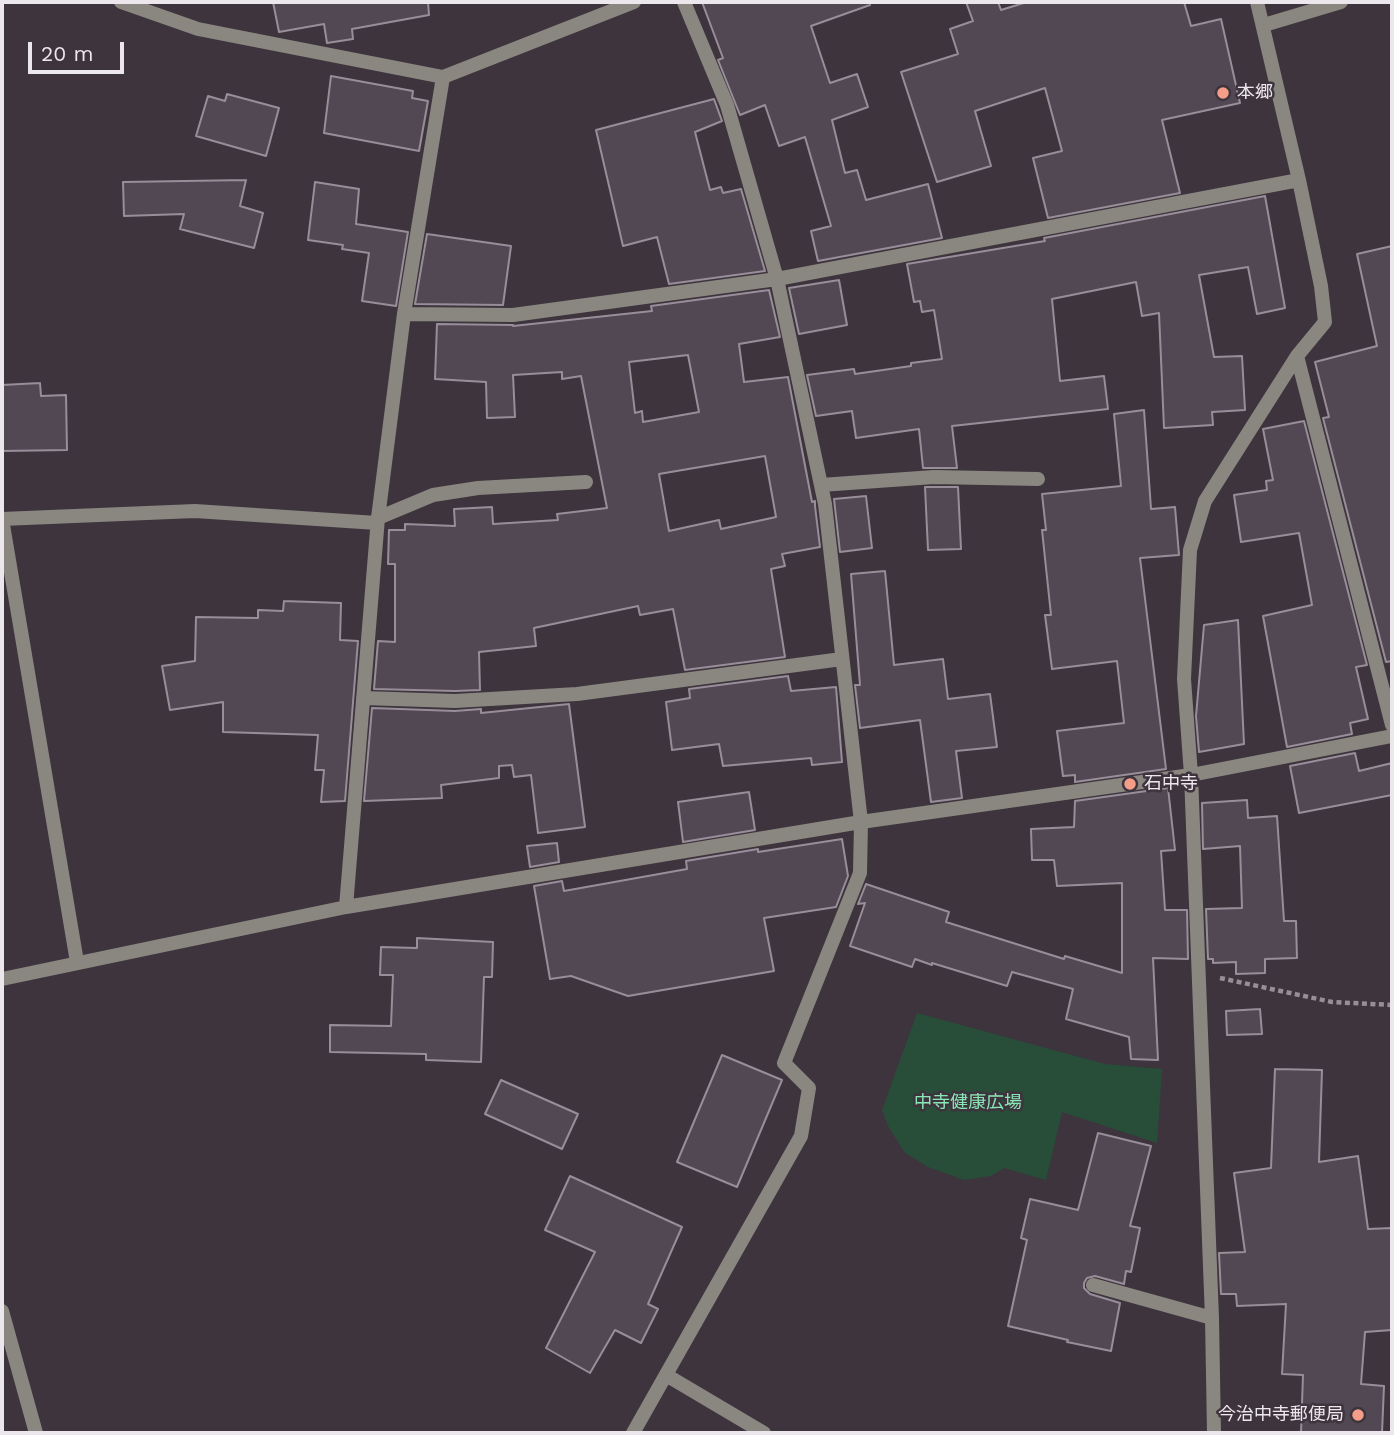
<!DOCTYPE html>
<html>
<head>
<meta charset="utf-8">
<style>
  body { margin:0 }
  #map { position:relative; width:1394px; height:1435px; overflow:hidden; background:#3d343d; font-family:"Work Sans",sans-serif }
  canvas { display:block }
  .frame { position:absolute; inset:0; border:4px solid #ece6ed; pointer-events:none }
  .scale { position:absolute; left:28px; top:42px; width:96px; height:32px; box-sizing:border-box; border:4px solid #ece6ed; border-top:0; padding-left:9px; font-size:21px; line-height:24px; white-space:nowrap; color:#ece6ed; -webkit-text-stroke:5px #3d343d; paint-order:stroke }
</style>
</head>
<body>
<div id="map">
<canvas width="1394" height="1435"></canvas>
<div class="frame"></div>
<div class="scale">20 m</div>
</div>
<script>
const c = document.querySelector('canvas').getContext('2d');
c.lineJoin = 'round';
function fill(path, color) { c.fillStyle = color; c.fill(path, 'evenodd'); }
const poly = rows => new Path2D(rows.map(r => 'M' + r).join(''));
function trace(path, color, width, dash) { c.strokeStyle = color; c.lineWidth = width; c.lineCap = dash ? 'butt' : 'round'; c.setLineDash(dash || []); c.stroke(path); }
function drawText(font, color, halo, rows, align = 'center') {
  c.font = font + ' "Work Sans","Noto Sans JP",sans-serif'; c.lineWidth = 5; c.setLineDash([]); c.textBaseline = 'middle'; c.strokeStyle = halo; c.fillStyle = color; for (const [text, x, y, turn = 0] of rows) {
    c.save(); c.translate(x, y); c.rotate((+turn || 0) * Math.PI / 180); c.textAlign = isNaN(turn) ? turn : align; if (halo) c.strokeText(text, 0, 0); c.fillText(text, 0, 0); c.restore();
  }
}
const green = poly([
  [917,1013,1105,1064,1162,1069,1157,1143,1062,1112,1046,1180,1004,1168,991,1176,964,1180,928,1167,905,1153,889,1128,882,1110]
]);
const building = poly([
  [273,2,428,2,429,15,352,29,353,39,327,43,324,24,279,32,273,2],
  [702,2,869,2,870,5,811,26,830,83,857,74,868,107,832,120,845,173,857,170,866,200,928,184,942,238,818,261,811,231,831,226,805,137,779,146,765,105,740,115,718,60,723,58,702,2],
  [966,2,998,2,1001,10,1027,2,1184,2,1191,26,1221,19,1240,103,1162,120,1180,193,1048,218,1033,158,1062,151,1045,88,975,111,991,166,937,182,901,72,958,54,950,29,973,21,966,2],
  [331,76,413,91,412,98,428,101,419,151,324,133,331,76],
  [227,94,279,108,266,156,196,136,208,96,225,101,227,94],
  [714,99,722,121,695,132,710,190,721,187,723,193,741,189,765,271,669,284,657,237,623,246,596,130,714,99],
  [246,180,240,206,263,213,254,248,180,229,184,214,124,216,123,182,246,180],
  [315,182,359,189,356,224,408,232,396,306,362,301,369,253,342,249,343,245,308,240,315,182],
  [1265,196,1285,308,1257,314,1248,267,1199,275,1214,357,1242,356,1245,410,1212,412,1213,425,1164,428,1159,313,1142,316,1136,282,1052,299,1060,381,1104,376,1108,409,952,426,957,468,923,468,919,429,856,438,852,411,816,416,807,375,854,369,855,374,911,366,911,363,942,359,934,310,922,312,920,301,914,302,907,264,1045,241,1044,238,1265,196],
  [427,234,511,246,503,305,415,304,427,234],
  [1392,246,1392,661,1386,662,1323,418,1329,417,1315,362,1377,346,1357,254,1392,246],
  [839,280,847,325,799,334,789,288,839,280],
  [769,290,780,337,739,344,744,382,788,377,812,502,815,501,815,506,820,547,782,554,785,566,771,569,785,657,685,670,673,609,640,615,638,606,534,628,536,646,479,652,480,690,455,691,374,689,378,641,395,642,395,564,388,564,389,530,405,530,405,524,455,526,454,509,492,507,493,524,558,520,557,514,607,508,581,376,562,379,562,372,513,375,515,417,487,418,486,382,435,379,437,324,513,325,513,326,652,311,651,306,769,290],
  [688,355,699,412,643,422,642,411,635,413,629,362,688,355],
  [765,456,776,517,721,529,719,520,669,531,659,474,765,456],
  [40,383,41,396,66,395,67,450,2,451,2,385,40,383],
  [1144,410,1151,509,1175,507,1179,555,1140,558,1166,769,1075,782,1075,775,1063,776,1057,731,1124,723,1117,661,1052,669,1045,615,1051,615,1042,530,1046,530,1042,494,1121,486,1114,414,1144,410],
  [1304,421,1367,665,1356,667,1368,719,1350,723,1352,734,1287,747,1263,616,1312,605,1299,533,1241,542,1234,495,1267,490,1266,481,1273,480,1263,429,1304,421],
  [925,487,958,487,961,549,928,550,925,487],
  [866,496,872,548,840,552,834,499,866,496],
  [885,571,894,665,943,659,948,699,990,694,997,747,956,751,962,798,931,802,920,720,860,728,855,685,860,685,851,574,885,571],
  [284,601,341,603,340,640,358,641,345,801,321,802,324,770,315,770,318,735,223,732,223,702,170,710,162,666,195,661,196,617,258,618,258,610,283,611,284,601],
  [1238,620,1244,744,1199,752,1196,716,1204,625,1238,620],
  [788,676,791,691,836,687,842,762,812,765,811,758,723,766,719,744,672,750,666,702,690,698,689,689,788,676],
  [569,704,585,827,538,833,531,775,514,777,512,765,499,766,499,778,441,785,442,798,364,801,372,708,455,711,481,709,481,713,569,704],
  [1355,753,1359,771,1392,763,1392,795,1299,813,1290,766,1355,753],
  [1168,788,1175,850,1161,851,1165,910,1187,910,1188,959,1153,958,1158,1060,1131,1059,1129,1037,1066,1019,1073,989,1012,972,1007,986,932,963,932,965,915,959,912,967,850,946,865,903,858,904,866,884,949,912,946,922,1064,959,1065,956,1122,973,1122,883,1057,886,1054,860,1032,860,1031,829,1074,827,1075,801,1168,788],
  [749,792,755,830,683,842,678,802,749,792],
  [1247,800,1248,818,1277,816,1284,921,1296,921,1297,958,1265,959,1265,973,1236,974,1236,962,1213,963,1213,959,1208,959,1206,909,1242,908,1240,846,1203,849,1202,803,1247,800],
  [842,839,848,876,836,907,764,918,774,971,628,996,571,976,550,979,534,886,562,881,564,891,687,869,686,861,758,849,758,852,842,839],
  [557,843,559,862,530,867,527,846,557,843],
  [417,938,493,942,492,977,484,977,481,1062,426,1060,426,1054,330,1052,330,1025,391,1026,393,975,380,975,381,947,417,948,417,938],
  [1260,1009,1262,1034,1227,1035,1226,1011,1260,1009],
  [722,1055,782,1080,737,1187,677,1162,722,1055],
  [1275,1069,1322,1070,1319,1162,1358,1156,1368,1229,1392,1228,1392,1330,1365,1332,1361,1384,1384,1386,1382,1433,1301,1433,1303,1375,1282,1374,1286,1304,1237,1306,1236,1294,1221,1294,1219,1253,1245,1252,1234,1173,1271,1168,1275,1069],
  [501,1080,578,1114,562,1149,485,1114,501,1080],
  [1098,1133,1151,1146,1130,1226,1140,1228,1131,1272,1126,1271,1124,1284,1095,1276,1087,1278,1084,1283,1084,1288,1090,1294,1120,1303,1111,1351,1067,1342,1068,1340,1008,1326,1027,1240,1021,1238,1030,1199,1078,1210,1098,1133],
  [570,1176,682,1227,648,1304,658,1309,641,1343,615,1330,590,1373,546,1348,595,1252,545,1230,570,1176]
]);
const path = poly([
  [1220,978,1332,1002,1392,1005]
]);
const minor = poly([
  [121,2,198,29,443,77,634,2],
  [1264,25,1341,2],
  [404,314,513,315,777,279,1299,180],
  [1297,356,1392,725],
  [821,485,934,477,1038,479],
  [378,518,433,495,478,488,586,482],
  [2,519,77,962],
  [2,519,195,511,377,523],
  [363,698,455,701,577,694,842,659],
  [346,907,378,518,404,314,443,77],
  [2,979,346,907,861,822,1191,775,1392,736],
  [1093,1285,1212,1318],
  [2,1311,36,1433],
  [666,1375,764,1433],
  [633,1433,801,1136,809,1088,784,1063,860,873,861,822,825,504,777,279,727,105,684,2],
  [1214,1433,1212,1318,1191,775,1184,679,1190,550,1205,501,1297,356,1325,322,1321,286,1299,180,1257,2]
]);
const markers = [
  [1223,93,7,"#f49e8a"],
  [1130,784,7,"#f49e8a"],
  [1358,1415,7,"#f49e8a"]
];
const poiNames = [
  ["本郷",1237,93],
  ["石中寺",1144,784],
  ["今治中寺郵便局",1344,1415,"right"]
];
const parkNames = [
  ["中寺健康広場",968,1103]
];
fill(green, '#284e3a');
fill(building, '#524853');
trace(building, '#988e99', 2);
trace(path, '#968f97', 4.5, [5, 3.5]);
trace(minor, '#8a8781', 14);
for (const [x, y, r, color] of markers) { const dot = new Path2D(); dot.arc(x, y, r, 0, 2 * Math.PI); c.fillStyle = color; c.fill(dot); trace(dot, '#3d343d', 2.5); }
drawText('18px', '#ece6ed', '#3d343d', poiNames, 'left');
drawText('18px', '#89e6b5', '#3d343d', parkNames);
</script>
</body>
</html>
